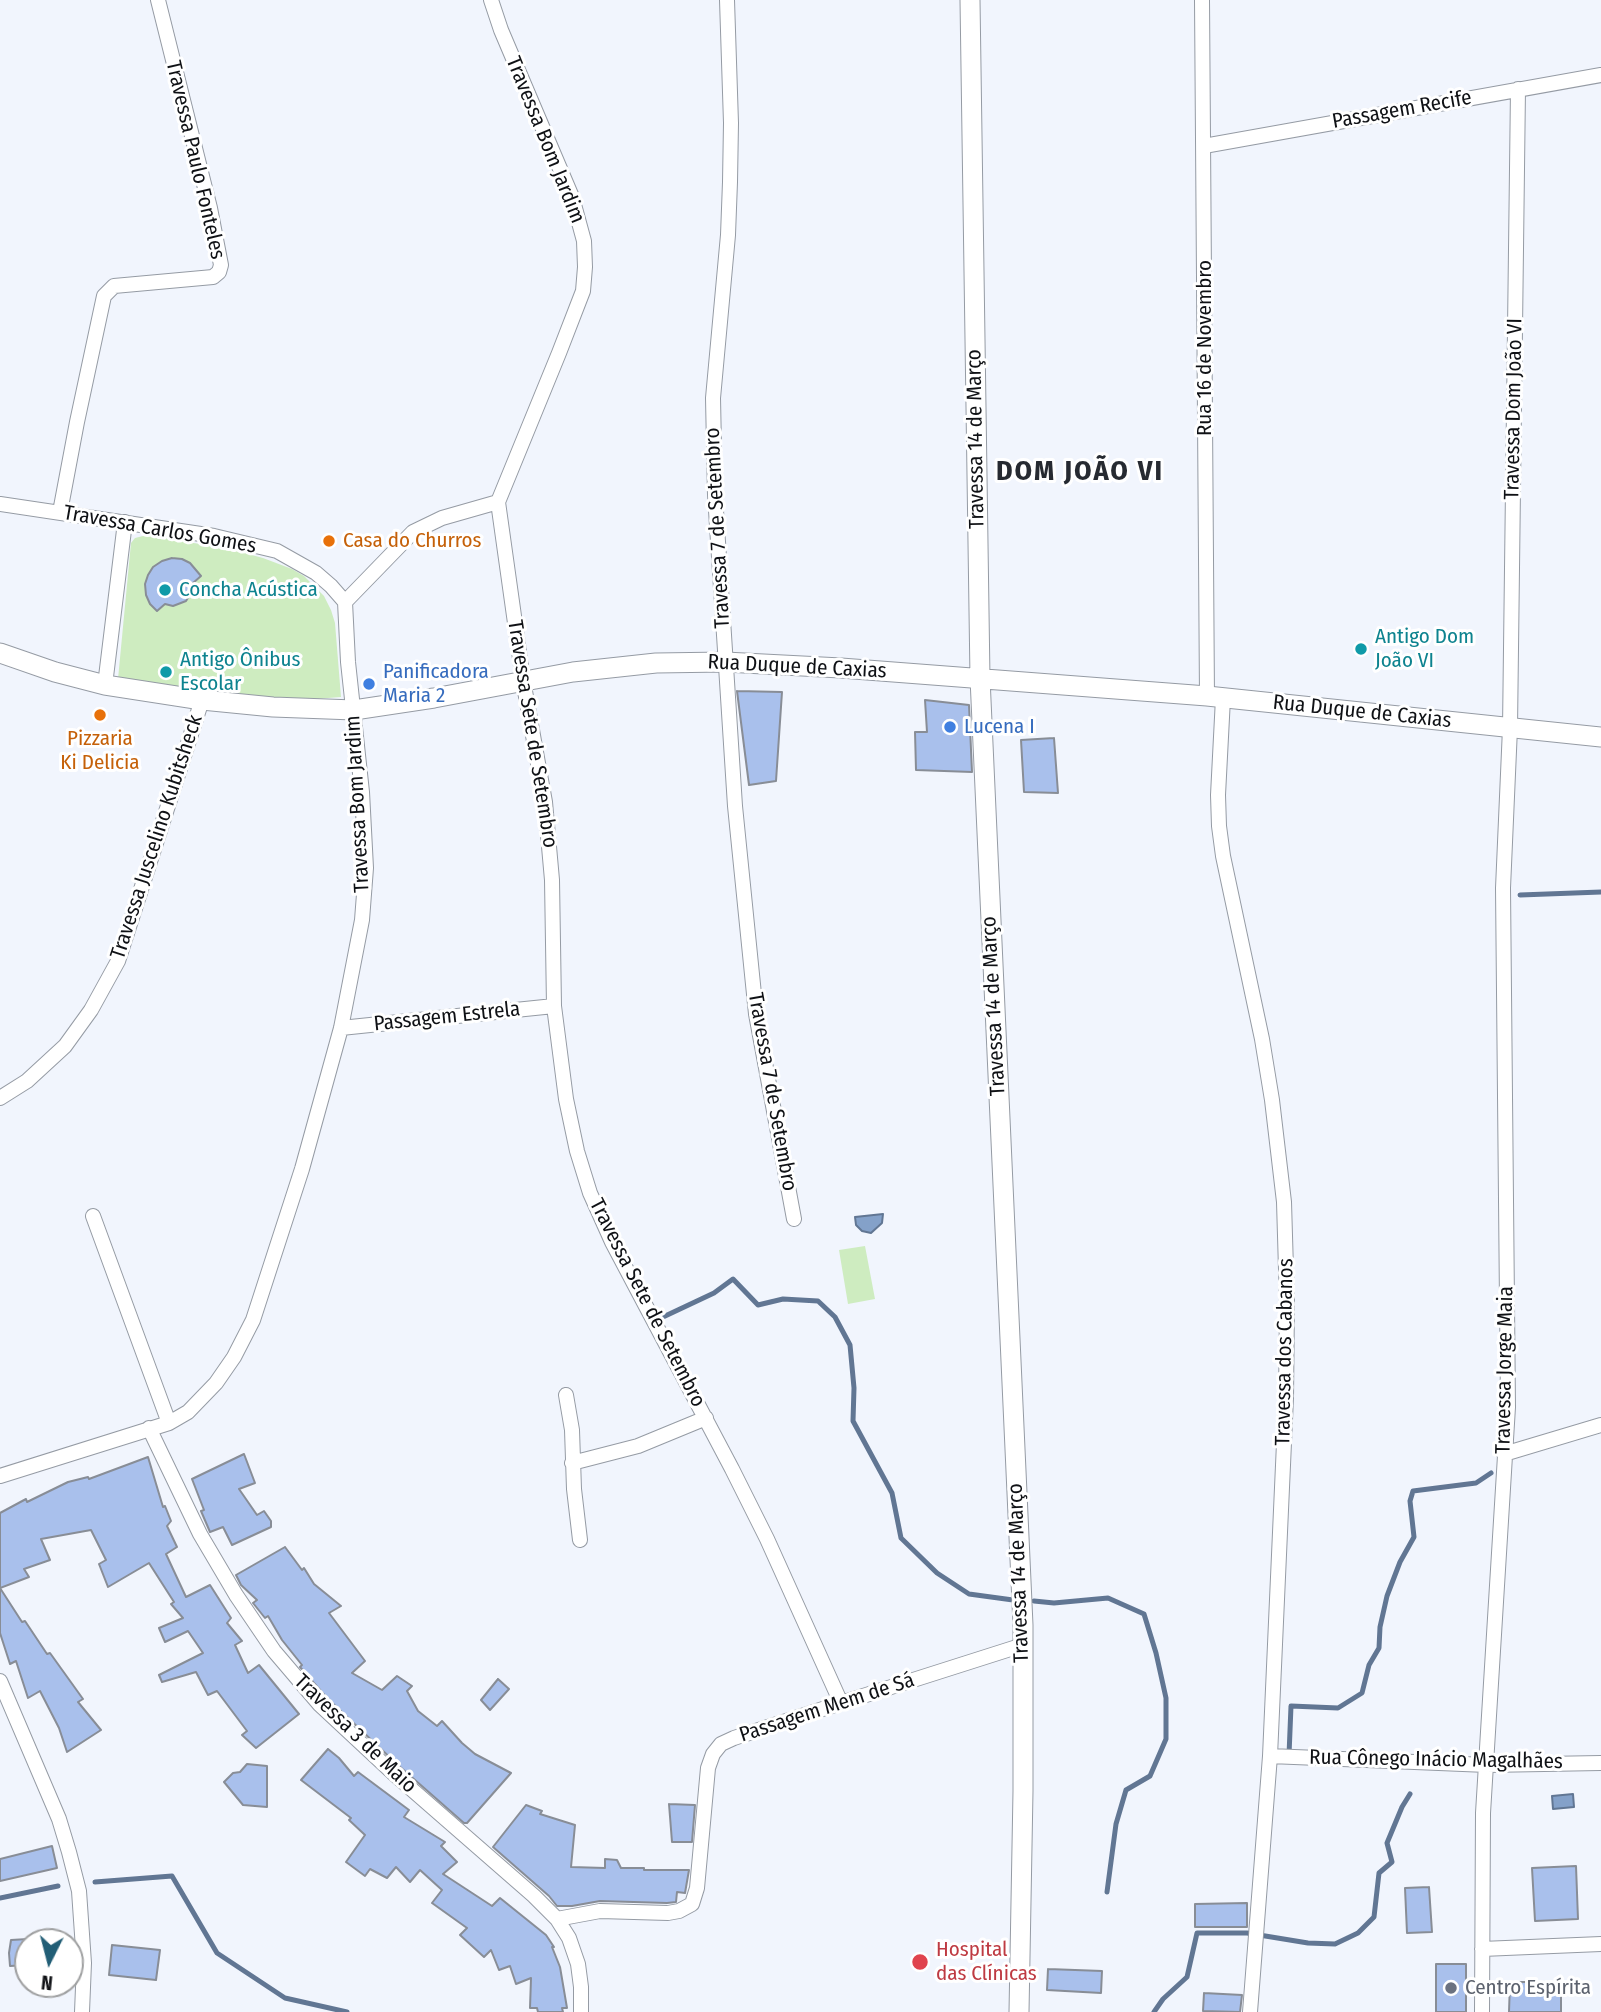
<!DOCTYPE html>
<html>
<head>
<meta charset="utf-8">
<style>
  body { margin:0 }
  #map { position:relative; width:1601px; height:2012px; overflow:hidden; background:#f1f5fd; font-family:"Fira Sans Condensed",sans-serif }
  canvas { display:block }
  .north { position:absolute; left:14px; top:1928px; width:70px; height:70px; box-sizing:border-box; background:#fff; border:2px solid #9fa0a1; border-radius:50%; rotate:186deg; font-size:19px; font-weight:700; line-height:28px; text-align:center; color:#0f1115 }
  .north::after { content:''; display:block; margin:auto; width:24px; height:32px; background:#225e76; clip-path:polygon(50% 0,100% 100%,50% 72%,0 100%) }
</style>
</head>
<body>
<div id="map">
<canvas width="1601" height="2012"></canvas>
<div class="north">N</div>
</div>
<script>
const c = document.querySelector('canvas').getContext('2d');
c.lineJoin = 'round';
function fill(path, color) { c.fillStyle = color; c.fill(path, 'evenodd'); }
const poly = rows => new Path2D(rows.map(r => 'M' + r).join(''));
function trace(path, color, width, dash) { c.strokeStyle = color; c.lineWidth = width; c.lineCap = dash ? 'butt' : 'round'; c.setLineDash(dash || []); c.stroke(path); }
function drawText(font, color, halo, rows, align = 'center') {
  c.font = font + ' "Fira Sans Condensed",sans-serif'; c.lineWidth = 6; c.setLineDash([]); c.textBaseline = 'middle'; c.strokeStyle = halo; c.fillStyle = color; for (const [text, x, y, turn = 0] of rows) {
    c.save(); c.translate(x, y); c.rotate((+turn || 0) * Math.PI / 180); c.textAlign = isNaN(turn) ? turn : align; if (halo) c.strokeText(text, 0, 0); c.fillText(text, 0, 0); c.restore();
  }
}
const green = poly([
  [147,535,229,549,263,558,292,569,304,576,324,596,331,610,335,623,341,697,277,702,118,679,131,543,135,538],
  [865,1246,875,1299,848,1304,839,1250]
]);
const water = poly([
  [883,1214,882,1223,871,1233,862,1231,856,1225,855,1217,883,1214],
  [1573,1794,1574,1807,1553,1809,1552,1796,1573,1794]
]);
const stream = poly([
  [1520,895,1601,892],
  [663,1317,714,1293,733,1279,758,1305,783,1299,818,1301,835,1317,850,1345,854,1388,853,1421,892,1493,901,1538,937,1573,969,1594,1013,1600],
  [1034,1601,1054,1603,1108,1598,1144,1614,1156,1653,1166,1698,1166,1739,1150,1776,1126,1790,1116,1824,1107,1892],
  [1289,1755,1291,1706,1338,1708,1362,1693,1369,1665,1379,1648,1380,1627,1387,1596,1400,1562,1414,1537,1410,1501,1413,1491,1476,1483,1491,1473],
  [95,1882,172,1876,217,1953,285,1998,347,2012],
  [0,1898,58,1886],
  [1154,2012,1163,1999,1187,1977,1197,1933,1247,1933,1308,1943,1335,1944,1358,1933,1374,1917,1379,1873,1392,1862,1387,1843,1402,1807,1410,1794]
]);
const building = poly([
  [172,558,182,559,190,563,201,576,193,583,193,590,186,601,173,606,165,604,157,611,150,604,146,595,145,584,148,575,153,567,162,561,172,558],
  [737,691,782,692,776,781,749,785,737,691],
  [925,700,969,705,972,772,916,770,915,732,927,732,925,700],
  [1054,738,1058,793,1024,792,1021,740,1054,738],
  [244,1454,255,1483,239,1489,257,1515,264,1511,271,1521,271,1527,232,1545,223,1527,210,1532,201,1511,204,1510,192,1479,244,1454],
  [148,1457,163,1507,165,1506,171,1521,167,1526,177,1547,166,1554,186,1597,210,1585,231,1618,227,1623,242,1641,235,1645,248,1673,259,1665,299,1714,256,1748,242,1735,247,1731,217,1691,208,1695,196,1672,162,1682,159,1675,203,1653,188,1631,165,1642,159,1628,183,1618,171,1604,174,1602,149,1563,108,1587,99,1564,106,1560,91,1530,41,1539,50,1560,24,1569,29,1577,0,1588,0,1513,26,1499,27,1502,68,1482,88,1477,89,1479,148,1457],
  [285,1547,302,1570,304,1568,314,1584,341,1606,329,1613,365,1661,352,1673,382,1690,397,1676,412,1686,407,1691,418,1711,437,1726,442,1721,462,1743,475,1754,511,1773,467,1823,464,1823,399,1766,327,1698,300,1667,302,1665,282,1640,268,1616,265,1618,253,1603,257,1600,241,1585,236,1575,285,1547],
  [0,1588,22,1622,25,1621,47,1654,50,1653,83,1699,78,1702,101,1730,67,1752,59,1728,40,1691,28,1698,16,1661,10,1664,0,1633,0,1588],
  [498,1679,509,1689,490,1710,481,1700,498,1679],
  [328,1749,339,1758,354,1776,358,1772,409,1810,404,1817,445,1842,441,1846,457,1862,443,1874,492,1906,500,1898,546,1935,554,1947,552,1947,560,1967,567,2008,562,2008,563,2012,538,2012,537,2008,530,2008,531,1978,516,1984,510,1966,499,1970,491,1950,484,1957,460,1935,467,1928,432,1903,442,1890,420,1870,410,1882,396,1867,387,1878,370,1869,365,1876,346,1862,365,1835,349,1820,351,1818,301,1780,328,1749],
  [247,1764,267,1766,267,1807,243,1805,224,1782,233,1773,240,1772,247,1764],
  [669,1804,695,1805,692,1842,672,1842,669,1804],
  [526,1805,542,1811,540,1814,575,1825,571,1867,605,1868,605,1859,617,1860,621,1868,644,1868,644,1870,689,1870,685,1893,677,1892,676,1902,667,1903,600,1901,572,1906,557,1906,549,1896,493,1847,526,1805],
  [52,1846,57,1868,0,1881,0,1859,52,1846],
  [1576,1866,1578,1919,1535,1921,1532,1868,1576,1866],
  [1429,1887,1432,1932,1407,1933,1405,1888,1429,1887],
  [1247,1903,1247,1927,1195,1927,1195,1904,1247,1903],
  [28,1939,28,1965,10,1966,9,1953,11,1940,28,1939],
  [112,1945,160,1950,156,1980,109,1975,112,1945],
  [1436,1964,1466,1964,1466,2012,1436,2012,1436,1964],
  [1048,1969,1102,1971,1101,1993,1047,1990,1048,1969],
  [1510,1982,1561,1982,1561,2012,1509,2012,1510,1982],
  [1204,1993,1242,1995,1240,2012,1203,2011,1204,1993]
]);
const street = poly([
  [727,0,731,123,730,182,728,235,713,398,715,495,735,806,756,1014,794,1219],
  [1202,0,1207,696],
  [1204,146,1601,75],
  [498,502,523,680,545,802,552,880,554,1006,566,1099,577,1151,590,1193,612,1242,732,1469,767,1539,841,1703],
  [0,504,214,536,277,551,316,573,331,586,345,602],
  [60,512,77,422,104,296,114,286,213,277,219,272,221,265,210,208,158,0],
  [105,685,125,522],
  [1223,698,1218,795,1219,826,1223,856,1262,1039,1272,1100,1284,1202,1287,1303,1286,1398,1270,1756,1250,2012],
  [341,1028,554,1006],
  [0,1098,27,1081,65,1046,91,1010,118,961,202,700],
  [93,1216,169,1423],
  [566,1395,572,1430,574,1489,580,1540],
  [149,1428,200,1534,236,1595,274,1651,320,1705,393,1773,534,1896,557,1919,569,1938,578,1964,581,1987,581,2012],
  [1504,1454,1601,1425],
  [572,1463,638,1446,706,1418],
  [0,1476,169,1423,188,1412,216,1383,234,1357,253,1320,302,1169,341,1028,362,920,366,868,362,792,348,662,345,602,413,532,442,518,498,502,559,353,583,291,585,267,584,241,572,197,501,30,491,0],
  [0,1681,59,1819,69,1852,79,1891,84,1963,82,2012],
  [1270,1756,1487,1765,1601,1763],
  [557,1919,600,1911,668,1913,679,1911,692,1904,697,1888,708,1768,713,1754,721,1744,734,1738,841,1703,1023,1645],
  [1482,1949,1601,1944],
  [1482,2012,1483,1813,1508,1407,1503,888,1510,728,1518,89]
]);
const secondary = poly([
  [970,0,980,678,1023,1625,1023,1791,1019,2012],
  [0,653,55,672,105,685,202,700,273,707,354,710,434,698,573,672,656,663,725,662,841,668,1207,696,1601,737]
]);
const markers = [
  [329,541,7,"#e8710a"],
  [165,590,7,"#0f9aa8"],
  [1361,649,7,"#0f9aa8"],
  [166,672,7,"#0f9aa8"],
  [369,684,7,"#3f7fe0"],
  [100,715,7,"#e8710a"],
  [950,727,7,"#3f7fe0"],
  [920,1962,9,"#e0444e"],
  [1451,1988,7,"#6b7280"]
];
const streetNames = [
  ["Passagem Recife",1402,110,-10],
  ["Travessa Bom Jardim",545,140,68],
  ["Travessa Paulo Fonteles",195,160,77],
  ["Rua 16 de Novembro",1205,348,-90],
  ["Travessa Dom João VI",1514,409,-89],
  ["Travessa 14 de Março",976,439,-91],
  ["Travessa 7 de Setembro",718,528,-93],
  ["Travessa Carlos Gomes",160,530,10],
  ["Rua Duque de Caxias",797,667,3],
  ["Rua Duque de Caxias",1362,712,6],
  ["Travessa Sete de Setembro",532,734,81],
  ["Travessa Bom Jardim",358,804,-93],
  ["Travessa Juscelino Kubitsheck",157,837,-72],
  ["Travessa 14 de Março",994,1006,-93],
  ["Passagem Estrela",447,1017,-6],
  ["Travessa 7 de Setembro",772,1092,80],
  ["Travessa Sete de Setembro",647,1303,63],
  ["Travessa dos Cabanos",1285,1352,-89],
  ["Travessa Jorge Maia",1505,1370,-89],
  ["Travessa 14 de Março",1019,1573,-92],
  ["Passagem Mem de Sá",827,1708,-18],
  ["Travessa 3 de Maio",355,1734,44],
  ["Rua Cônego Inácio Magalhães",1436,1760,1]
];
const foodNames = [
  ["Casa do Churros",343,541],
  ["Pizzaria",100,739,"center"],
  ["Ki Delicia",100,763,"center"]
];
const cultureNames = [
  ["Concha Acústica",179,590],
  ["Antigo Dom",1375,637],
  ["João VI",1375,661],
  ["Antigo Ônibus",180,660],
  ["Escolar",180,684]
];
const shopNames = [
  ["Panificadora",383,672],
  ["Maria 2",383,696],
  ["Lucena I",964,727]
];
const healthNames = [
  ["Hospital",936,1950],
  ["das Clínicas",936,1974]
];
const worshipNames = [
  ["Centro Espírita",1465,1988]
];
const districtNames = [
  ["DOM JOÃO VI",1080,472]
];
fill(green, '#ceecc0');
fill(water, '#84a1c9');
trace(water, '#617693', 2);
trace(stream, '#617693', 5);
fill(building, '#a9c0ec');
trace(building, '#888d96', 2);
trace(street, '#959ba4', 16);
trace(secondary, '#959ba4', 21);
trace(street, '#fff', 14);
trace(secondary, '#fff', 19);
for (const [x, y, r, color] of markers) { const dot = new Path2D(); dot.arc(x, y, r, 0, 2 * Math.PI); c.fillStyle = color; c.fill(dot); trace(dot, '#fff', 2.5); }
drawText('21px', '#0f1115', '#fff', streetNames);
drawText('21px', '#c56008', '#fff', foodNames, 'left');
drawText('21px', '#0d838f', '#fff', cultureNames, 'left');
drawText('21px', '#366cbe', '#fff', shopNames, 'left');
drawText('21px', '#be3a42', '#fff', healthNames, 'left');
drawText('21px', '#5b616d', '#fff', worshipNames, 'left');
c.letterSpacing = '2px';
drawText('bold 28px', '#262a31', '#fff', districtNames);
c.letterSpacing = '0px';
</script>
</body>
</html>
